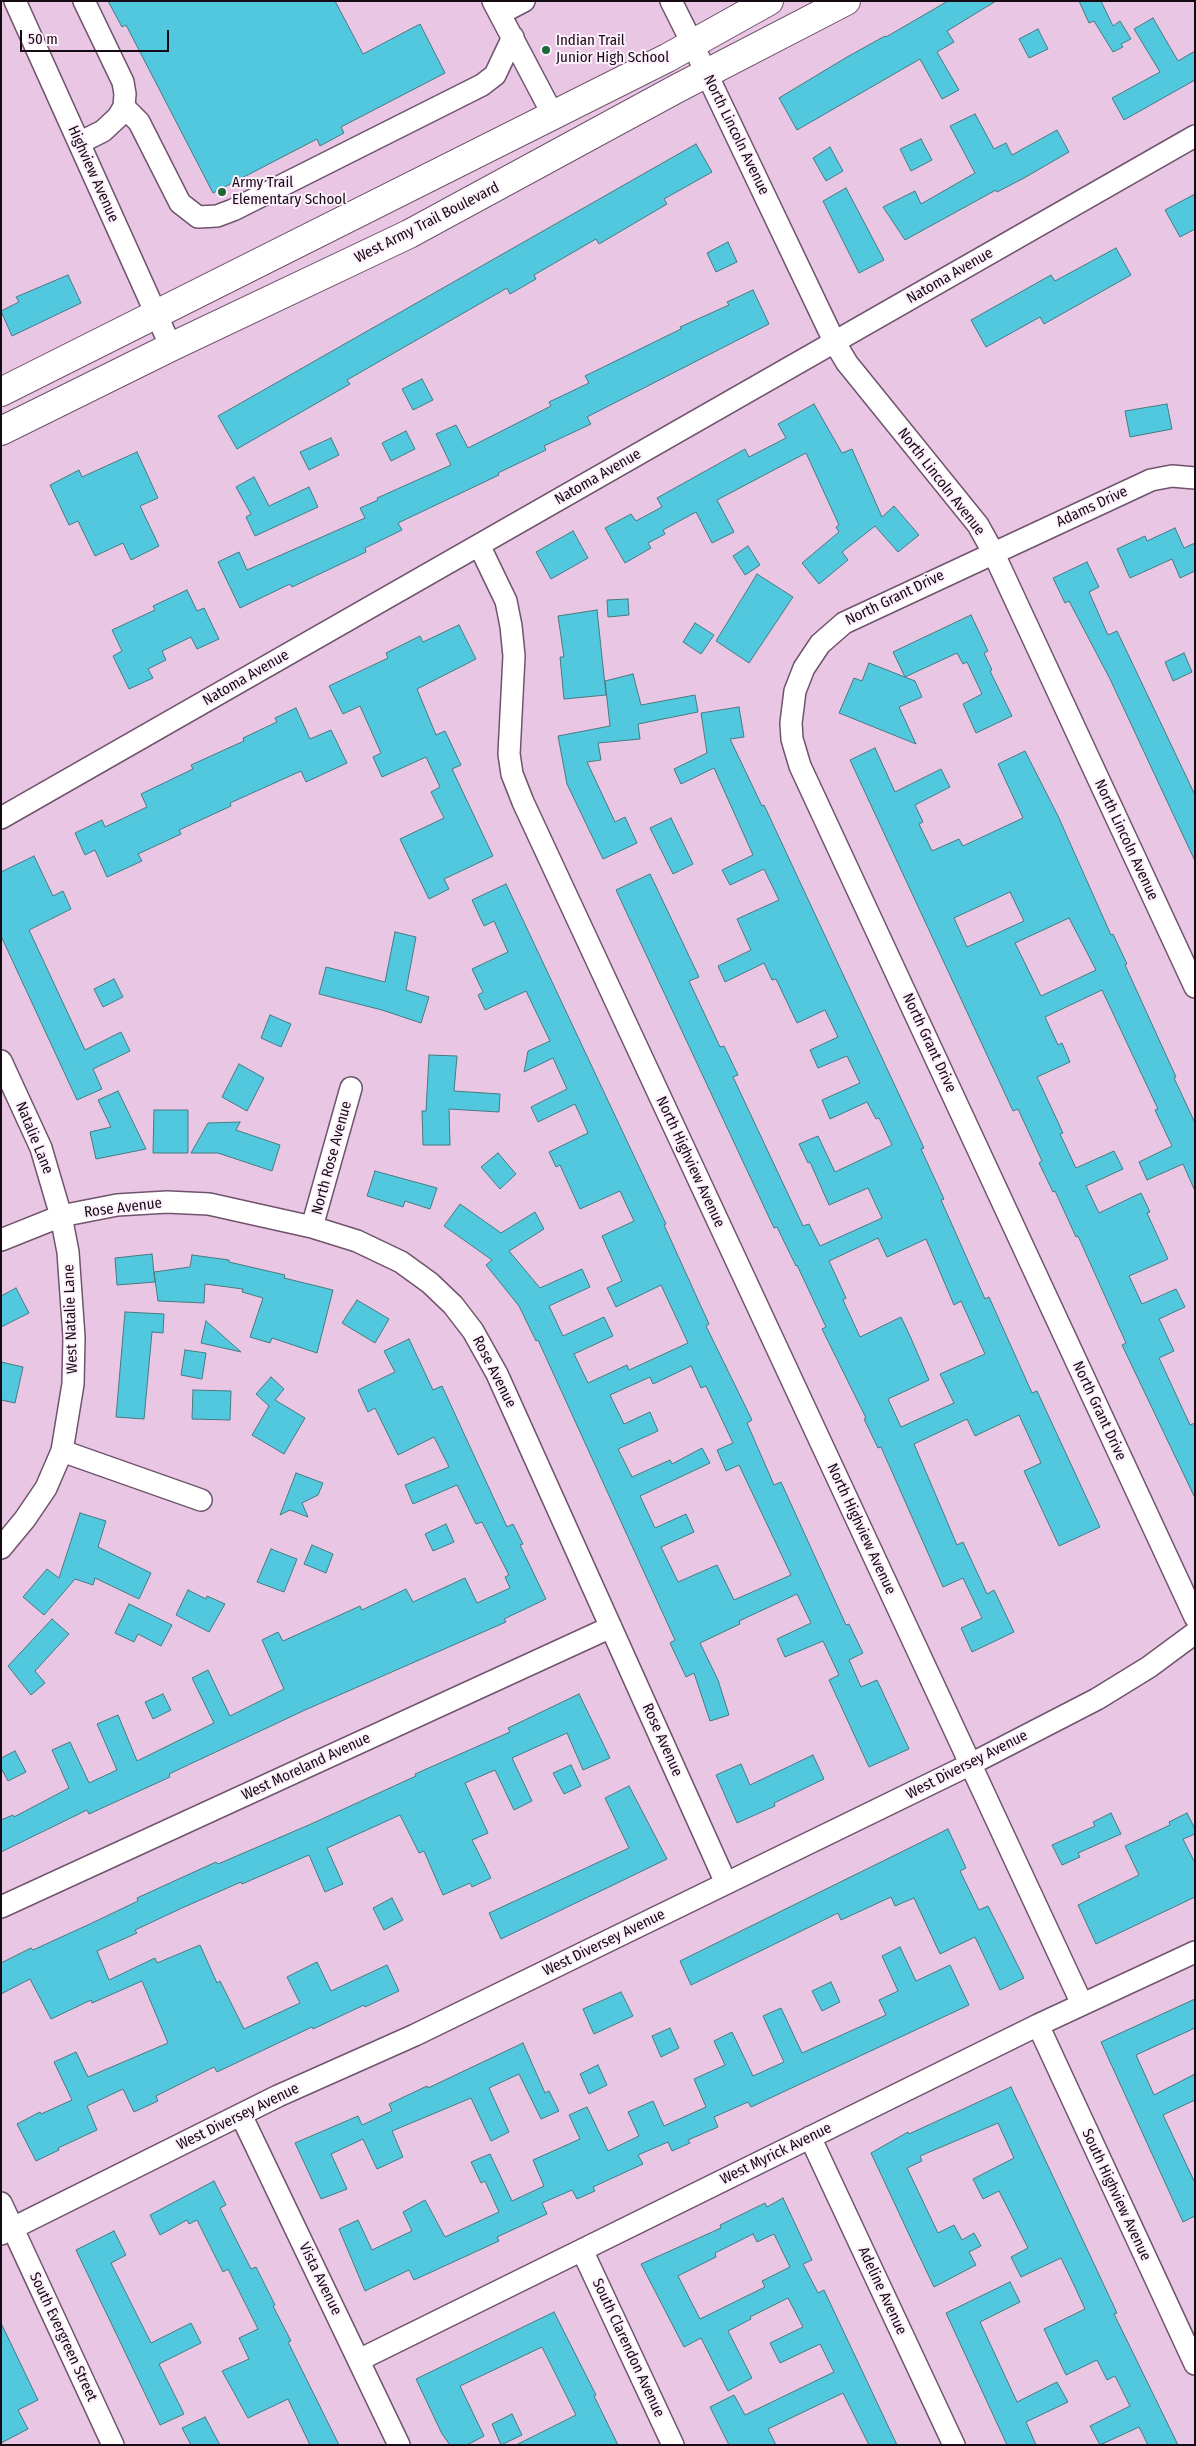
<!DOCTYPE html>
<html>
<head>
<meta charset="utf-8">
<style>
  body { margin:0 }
  #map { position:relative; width:1196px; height:2446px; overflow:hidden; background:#e9c7e4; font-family:"Fira Sans Condensed",sans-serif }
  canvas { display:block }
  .frame { position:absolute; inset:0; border:2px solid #160b14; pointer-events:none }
  .scale { position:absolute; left:20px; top:30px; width:149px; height:22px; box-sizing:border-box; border:2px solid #160b14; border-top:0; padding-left:6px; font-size:15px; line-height:18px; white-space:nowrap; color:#160b14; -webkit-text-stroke:4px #fdeffb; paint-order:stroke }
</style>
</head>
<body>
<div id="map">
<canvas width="1196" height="2446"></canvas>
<div class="frame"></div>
<div class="scale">50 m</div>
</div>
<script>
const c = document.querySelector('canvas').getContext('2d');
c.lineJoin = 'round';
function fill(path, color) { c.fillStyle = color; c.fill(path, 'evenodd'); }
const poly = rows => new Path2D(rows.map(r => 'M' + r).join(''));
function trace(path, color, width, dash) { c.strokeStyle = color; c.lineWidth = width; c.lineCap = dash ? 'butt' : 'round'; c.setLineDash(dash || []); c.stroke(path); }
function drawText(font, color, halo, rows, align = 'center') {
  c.font = font + ' "Fira Sans Condensed",sans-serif'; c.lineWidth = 4; c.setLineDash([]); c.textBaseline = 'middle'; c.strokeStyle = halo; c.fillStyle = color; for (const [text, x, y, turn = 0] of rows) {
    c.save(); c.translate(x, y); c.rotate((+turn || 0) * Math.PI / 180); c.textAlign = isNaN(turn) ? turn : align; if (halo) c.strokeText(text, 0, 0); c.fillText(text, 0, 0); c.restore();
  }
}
const building = poly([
  [108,1,335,1,363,54,420,24,445,73,341,127,344,133,320,146,317,139,213,193,126,25,122,27,108,1],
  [948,1,996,1,947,31,954,42,937,52,959,90,942,99,920,59,797,130,779,98,847,57,885,36,886,37,948,1],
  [1079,1,1101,1,1113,26,1120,21,1131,39,1121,44,1123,47,1113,52,1094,21,1089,23,1079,1],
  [1153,18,1178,61,1195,51,1195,80,1124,120,1112,98,1160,72,1134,29,1153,18],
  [1038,29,1048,49,1029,58,1019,39,1038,29],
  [975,114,994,149,1006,143,1012,155,1057,130,1069,152,1024,178,997,192,996,190,905,240,883,207,915,191,921,204,975,173,950,126,975,114],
  [921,139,932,160,911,171,900,149,921,139],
  [696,144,712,172,664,199,667,204,599,244,596,239,534,275,536,279,510,294,507,288,347,380,350,384,237,449,218,416,696,144],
  [830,147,843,171,826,181,813,158,830,147],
  [846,188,884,260,859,273,823,201,846,188],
  [1195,194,1195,229,1180,237,1165,210,1195,194],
  [728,242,737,262,716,272,707,253,728,242],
  [1116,248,1131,275,1044,324,1040,317,986,347,971,320,1051,275,1055,281,1116,248],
  [68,275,81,303,12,336,1,311,19,302,16,297,68,275],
  [753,290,769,324,587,417,591,424,544,446,546,450,498,473,499,475,398,523,402,530,365,548,366,552,292,587,290,584,240,608,218,562,239,552,247,570,365,518,360,508,378,500,377,498,451,465,436,434,456,425,468,448,551,406,549,402,589,383,585,376,681,329,680,327,729,305,727,302,753,290],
  [422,379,433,400,413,410,402,389,422,379],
  [814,404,842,453,852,449,882,517,894,506,919,535,898,552,875,526,842,552,848,560,819,584,802,563,839,532,836,527,839,525,806,453,717,500,734,532,712,543,696,512,663,530,665,534,648,543,651,548,625,563,605,528,631,514,636,521,662,507,657,498,745,449,749,457,786,438,778,424,814,404],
  [1167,404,1172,429,1130,437,1125,411,1167,404],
  [406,431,415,449,391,461,382,443,406,431],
  [331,438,339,455,309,470,300,452,331,438],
  [137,452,158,498,140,506,159,546,131,560,123,543,95,556,78,521,69,525,50,485,79,470,82,477,137,452],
  [254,477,269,506,309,487,318,507,255,536,246,517,251,514,236,487,254,477],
  [1175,528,1184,548,1195,543,1195,571,1180,578,1172,559,1130,578,1117,549,1145,536,1147,541,1175,528],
  [573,531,588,558,551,579,536,552,573,531],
  [748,546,760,565,745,575,733,556,748,546],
  [1087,562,1099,587,1089,592,1108,635,1117,631,1195,795,1195,861,1110,679,1069,601,1065,603,1053,578,1087,562],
  [757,574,793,597,749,663,716,641,757,574],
  [187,590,197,611,204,608,219,639,197,649,191,637,162,651,166,660,148,669,153,678,129,689,113,656,122,651,112,630,155,610,153,606,187,590],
  [628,599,629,615,608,617,607,600,628,599],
  [597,610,606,695,564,699,560,657,564,657,558,616,597,610],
  [971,615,988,651,984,653,992,670,990,671,1012,716,976,733,963,704,982,694,967,662,963,664,957,653,905,677,893,652,971,615],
  [695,623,714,635,701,654,683,642,695,623],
  [459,625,476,659,417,689,436,735,445,731,461,765,452,769,493,856,444,879,449,889,429,899,400,839,444,818,431,792,440,787,426,757,382,777,373,757,381,753,360,706,343,714,329,686,388,658,386,653,420,636,423,642,459,625],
  [1184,653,1192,672,1173,681,1165,662,1184,653],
  [869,663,915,681,922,697,899,707,916,744,839,713,854,678,862,681,869,663],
  [633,674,641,705,695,695,698,712,638,724,640,739,598,743,601,760,587,762,615,822,625,817,637,843,603,859,567,784,558,736,610,726,605,681,633,674],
  [739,707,744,737,730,739,762,806,764,805,924,1148,921,1149,944,1199,941,1200,985,1299,989,1297,1032,1393,1037,1391,1100,1527,1059,1546,1024,1471,1041,1463,1019,1415,975,1436,967,1419,914,1444,957,1545,963,1542,987,1594,994,1590,1014,1632,972,1652,961,1628,982,1618,963,1578,943,1587,881,1447,878,1448,864,1419,866,1418,822,1329,826,1327,797,1265,796,1266,777,1227,774,1228,616,890,650,874,699,977,689,981,720,1047,724,1046,738,1075,733,1077,803,1226,809,1224,820,1246,882,1218,868,1188,829,1205,810,1162,808,1163,799,1144,818,1136,835,1172,892,1145,879,1118,876,1119,867,1102,830,1119,822,1100,860,1083,847,1056,818,1068,810,1050,838,1037,825,1010,797,1023,776,979,772,980,764,963,725,982,718,966,751,950,737,919,779,900,764,869,730,885,722,870,753,855,714,768,681,784,674,769,707,753,701,713,739,707],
  [878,1238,887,1257,926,1239,954,1305,961,1301,985,1354,940,1374,954,1403,901,1427,888,1399,929,1380,910,1336,901,1317,860,1337,843,1300,846,1298,829,1261,878,1238],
  [296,708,310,739,331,730,347,763,306,782,301,771,230,803,231,806,179,830,181,834,138,854,142,861,107,877,95,850,85,855,75,833,102,820,105,827,147,807,141,794,193,769,191,765,244,741,243,738,277,722,275,718,296,708],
  [875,748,895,792,941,769,950,787,915,805,923,822,919,824,932,851,959,839,963,846,1023,818,998,764,1025,751,1058,816,1111,935,1113,934,1127,964,1125,965,1176,1077,1174,1078,1195,1123,1195,1191,1183,1164,1147,1180,1139,1162,1172,1146,1155,1110,1158,1109,1102,990,1045,1017,1058,1045,1062,1043,1070,1062,1037,1077,1063,1133,1060,1134,1076,1168,1114,1151,1123,1169,1086,1186,1099,1213,1141,1193,1150,1212,1147,1213,1168,1259,1129,1276,1142,1304,1176,1289,1185,1307,1159,1319,1174,1351,1159,1358,1190,1425,1195,1423,1195,1498,1122,1345,1126,1343,1078,1236,1076,1237,1055,1191,1053,1192,1039,1163,1042,1161,1018,1109,1013,1111,850,760,875,748],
  [1010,892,1024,921,967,947,954,918,1010,892],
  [1069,918,1096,970,1041,996,1015,943,1069,918],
  [671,818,693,864,673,874,650,828,671,818],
  [34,856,53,896,63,891,71,909,29,930,85,1050,121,1032,130,1051,93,1069,102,1089,77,1100,1,936,1,872,34,856],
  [506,884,666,1224,664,1225,709,1324,706,1326,752,1420,747,1423,774,1485,781,1482,846,1625,849,1624,863,1653,849,1660,861,1687,877,1680,909,1749,869,1767,829,1680,839,1675,823,1641,785,1657,777,1639,811,1623,797,1594,739,1621,740,1624,700,1643,718,1680,729,1715,710,1721,694,1673,686,1677,670,1643,675,1640,538,1340,536,1341,519,1306,486,1265,492,1260,444,1226,460,1204,501,1233,535,1212,544,1229,509,1251,540,1288,582,1269,590,1287,549,1306,563,1336,604,1317,613,1336,574,1354,588,1383,627,1365,629,1370,688,1343,661,1285,616,1307,607,1288,622,1281,602,1236,634,1221,620,1191,580,1209,560,1165,556,1167,549,1152,588,1133,575,1104,538,1122,531,1107,567,1089,553,1058,524,1072,528,1051,550,1041,526,991,485,1010,478,995,483,992,472,969,508,952,494,921,484,926,472,900,506,884],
  [691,1366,701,1388,706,1386,733,1443,717,1450,726,1471,739,1465,791,1575,734,1600,717,1565,678,1582,661,1547,694,1532,686,1514,655,1528,640,1496,710,1463,702,1448,672,1464,670,1460,632,1477,618,1449,658,1431,650,1412,624,1424,610,1395,650,1377,653,1384,691,1366],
  [395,932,416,937,406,990,429,997,421,1023,382,1010,319,994,326,967,385,982,395,932],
  [114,979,123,997,103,1007,94,989,114,979],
  [270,1015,291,1024,281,1047,261,1038,270,1015],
  [429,1055,457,1056,454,1091,500,1094,499,1112,449,1109,450,1145,423,1145,422,1111,426,1111,429,1055],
  [239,1064,264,1078,247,1111,222,1097,239,1064],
  [118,1091,146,1149,96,1159,90,1132,111,1127,98,1100,118,1091],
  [154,1110,188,1110,188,1153,153,1153,154,1110],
  [240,1122,236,1130,280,1145,272,1171,218,1153,191,1153,208,1123,240,1122],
  [498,1153,516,1174,500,1189,481,1167,498,1153],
  [375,1171,437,1188,430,1209,405,1201,403,1207,367,1196,375,1171],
  [152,1254,155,1282,117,1285,115,1258,152,1254],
  [192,1255,229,1260,229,1262,285,1275,284,1278,333,1290,317,1353,272,1338,270,1343,250,1337,263,1298,242,1292,243,1289,205,1284,204,1303,158,1301,154,1272,190,1267,192,1255],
  [16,1288,29,1313,1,1327,1,1296,16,1288],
  [357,1300,389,1319,375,1343,342,1323,357,1300],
  [125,1312,164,1314,163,1333,152,1332,144,1419,116,1417,125,1312],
  [206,1321,241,1352,201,1343,206,1321],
  [409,1339,433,1390,442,1386,507,1527,513,1524,523,1544,520,1545,546,1599,504,1619,506,1622,305,1710,169,1774,170,1777,89,1814,87,1810,1,1852,1,1820,13,1815,14,1817,69,1788,52,1750,70,1742,89,1783,117,1770,97,1724,118,1715,137,1761,214,1723,192,1678,208,1670,230,1716,284,1689,262,1640,278,1632,283,1641,360,1606,362,1610,406,1589,413,1602,465,1578,477,1603,510,1588,505,1577,509,1575,482,1522,476,1524,457,1485,413,1504,405,1485,449,1467,434,1437,398,1455,375,1408,368,1412,358,1390,395,1372,384,1351,409,1339],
  [185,1350,206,1353,202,1379,181,1375,185,1350],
  [1,1362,23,1367,15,1403,1,1400,1,1362],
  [271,1377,284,1389,275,1400,305,1418,284,1454,252,1435,269,1406,256,1394,271,1377],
  [193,1390,231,1391,230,1420,192,1419,193,1390],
  [296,1473,323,1483,318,1495,302,1503,308,1517,290,1510,280,1515,296,1473],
  [80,1513,106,1521,98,1547,151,1573,139,1599,95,1578,93,1585,75,1579,44,1615,23,1597,47,1569,59,1578,80,1513],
  [446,1524,454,1542,433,1551,425,1534,446,1524],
  [312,1545,333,1554,326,1573,304,1564,312,1545],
  [271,1549,297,1559,284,1592,257,1582,271,1549],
  [188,1590,206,1599,207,1596,225,1604,209,1632,176,1615,188,1590],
  [129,1604,172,1625,161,1646,138,1634,134,1642,115,1633,129,1604],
  [52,1619,69,1634,35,1671,45,1683,31,1695,8,1666,52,1619],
  [163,1694,171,1710,153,1719,145,1702,163,1694],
  [579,1694,610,1758,583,1770,567,1733,512,1758,532,1801,514,1810,495,1770,465,1783,488,1833,472,1840,491,1878,472,1887,470,1883,443,1895,424,1851,419,1853,400,1815,327,1848,343,1884,325,1892,309,1855,242,1884,241,1882,182,1908,135,1930,137,1933,97,1951,109,1980,155,1958,157,1963,200,1945,217,1983,220,1981,244,2029,300,2003,287,1977,317,1962,331,1991,387,1965,399,1991,365,2007,364,2005,313,2029,312,2027,217,2072,214,2067,156,2096,158,2101,134,2112,123,2089,87,2106,97,2130,58,2148,59,2150,36,2161,17,2124,40,2112,41,2114,72,2100,54,2062,76,2052,88,2077,168,2043,142,1981,92,2003,91,2000,51,2019,30,1979,1,1994,1,1963,31,1948,33,1950,92,1923,138,1901,137,1898,183,1877,216,1862,218,1864,311,1824,416,1776,415,1774,510,1732,508,1728,579,1694],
  [15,1751,26,1772,8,1781,1,1768,1,1758,15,1751],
  [813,1755,824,1779,774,1803,775,1806,737,1823,716,1775,741,1764,750,1785,813,1755],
  [571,1765,581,1786,564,1794,553,1773,571,1765],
  [629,1786,667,1859,501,1939,489,1913,629,1848,605,1798,629,1786],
  [1111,1813,1121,1834,1078,1853,1080,1857,1062,1865,1052,1845,1095,1826,1093,1822,1111,1813],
  [1187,1813,1195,1829,1195,1834,1183,1839,1195,1863,1195,1897,1096,1944,1078,1905,1139,1875,1125,1846,1170,1825,1169,1822,1187,1813],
  [948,1829,966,1868,960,1871,979,1910,988,1906,1024,1978,1000,1990,975,1937,940,1954,914,1898,895,1906,891,1897,841,1920,838,1913,691,1985,680,1961,948,1829],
  [392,1898,403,1920,384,1930,373,1908,392,1898],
  [900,1947,916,1981,950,1965,969,2005,751,2107,748,2102,714,2117,718,2127,688,2140,690,2143,672,2151,668,2142,638,2155,643,2164,593,2187,595,2191,577,2199,572,2190,542,2203,547,2214,497,2237,499,2241,414,2280,409,2270,365,2291,339,2229,358,2220,372,2250,412,2231,403,2212,425,2200,445,2237,499,2212,485,2181,481,2183,471,2162,490,2154,512,2201,544,2186,533,2160,580,2139,569,2115,587,2107,608,2151,639,2136,628,2112,653,2101,664,2126,706,2107,694,2079,725,2065,714,2041,732,2032,753,2076,784,2062,763,2016,781,2008,802,2053,886,2015,879,2000,898,1991,882,1956,900,1947],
  [831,1982,840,2002,822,2011,812,1991,831,1982],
  [621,1992,633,2016,594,2034,583,2009,621,1992],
  [1195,1999,1195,2028,1136,2055,1154,2095,1195,2074,1195,2100,1163,2115,1195,2183,1195,2216,1183,2222,1101,2042,1195,1999],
  [670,2028,679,2048,661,2057,652,2036,670,2028],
  [523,2043,545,2093,549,2091,559,2111,541,2119,519,2074,489,2088,509,2132,491,2141,471,2098,392,2131,403,2157,377,2169,363,2139,331,2154,347,2189,321,2199,295,2143,358,2116,362,2125,392,2111,389,2104,427,2086,428,2088,523,2043],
  [598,2065,607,2085,589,2094,580,2074,598,2065],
  [1011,2087,1117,2313,1114,2314,1178,2445,1148,2445,1139,2427,1100,2445,1090,2426,1130,2406,1115,2376,1107,2380,1097,2360,1066,2375,1044,2329,1085,2309,1074,2285,1061,2258,1021,2277,1011,2257,1028,2248,999,2191,983,2199,973,2179,1014,2158,998,2123,920,2156,922,2161,907,2168,938,2233,954,2225,962,2240,974,2233,981,2246,969,2252,976,2265,934,2287,914,2245,871,2153,908,2132,909,2134,1011,2087],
  [214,2181,226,2205,220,2208,251,2269,256,2267,275,2305,273,2306,291,2341,288,2342,339,2445,310,2445,288,2399,248,2418,222,2371,249,2359,239,2338,258,2329,228,2269,223,2272,197,2220,189,2224,187,2220,160,2235,150,2215,214,2181],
  [783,2198,812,2260,803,2264,818,2293,824,2290,897,2445,869,2445,843,2393,768,2429,776,2445,729,2445,710,2407,734,2395,745,2415,834,2372,820,2344,780,2363,770,2343,803,2327,788,2298,750,2317,751,2319,728,2331,752,2378,728,2391,701,2338,684,2347,641,2264,721,2228,720,2225,765,2203,767,2207,783,2198],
  [753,2234,757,2242,774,2234,790,2267,762,2281,765,2287,700,2319,678,2276,716,2257,715,2253,753,2234],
  [114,2231,126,2255,111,2263,151,2343,191,2323,201,2343,159,2364,184,2414,160,2425,76,2250,114,2231],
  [1010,2282,1020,2302,980,2322,1017,2402,1057,2382,1068,2402,1026,2422,1036,2445,1007,2445,946,2313,1010,2282],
  [554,2312,596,2395,594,2396,618,2445,516,2445,576,2415,542,2347,460,2386,484,2436,467,2445,450,2445,442,2434,416,2379,554,2312],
  [1,2323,38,2400,18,2410,28,2429,1,2443,1,2323],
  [512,2414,522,2435,501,2445,492,2424,512,2414],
  [205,2417,220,2445,191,2445,182,2428,205,2417]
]);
const minor = poly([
  [15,1,171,347],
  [493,1,553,115],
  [671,1,692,43,835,343,847,363,978,525,993,552,1195,987],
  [501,13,524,1],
  [124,107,139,122,180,203,198,217,217,216,233,210,482,85,495,75,513,37],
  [79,143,103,131,118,117,124,107,125,94,123,82,84,1],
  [1195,478,1172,476,1151,480,844,623,820,644,804,668,795,691,791,723,792,739,800,766,1195,1617],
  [479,545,506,601,511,626,514,656,509,754,512,774,523,802,1082,2004],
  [1,818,1195,136],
  [1,1061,41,1148,61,1216,68,1252,74,1337,73,1384,62,1451,46,1488,25,1519,1,1548],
  [312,1227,351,1088],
  [1,1240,61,1216,117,1205,167,1202,209,1204,312,1227,357,1241,401,1262,430,1283,453,1305,473,1331,497,1374,726,1883],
  [62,1451,201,1500],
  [1,1907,611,1627],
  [1038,2025,1195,2364],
  [241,2115,399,2445],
  [810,2137,954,2445],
  [1,2203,113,2445],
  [1,2234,278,2096,415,2035,971,1764,1097,1699,1149,1667,1195,1633],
  [582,2250,673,2445],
  [359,2360,1038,2025,1195,1952]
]);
const major = poly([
  [1,392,667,58,769,1],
  [1,431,171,347,409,234,678,88,846,1]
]);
const markers = [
  [546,50,5,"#1b6837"],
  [222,192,5,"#1b6837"]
];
const poiNames = [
  ["Indian Trail",556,41],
  ["Junior High School",556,58],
  ["Army Trail",232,183],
  ["Elementary School",232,200]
];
const streetNames = [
  ["North Lincoln Avenue",736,135,64],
  ["Highview Avenue",93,174,66],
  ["West Army Trail Boulevard",427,223,-27],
  ["Natoma Avenue",950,276,-30],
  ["Natoma Avenue",598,477,-30],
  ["North Lincoln Avenue",941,482,52],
  ["Adams Drive",1092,507,-25],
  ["North Grant Drive",895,598,-26],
  ["Natoma Avenue",246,678,-30],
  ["North Lincoln Avenue",1126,840,65],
  ["North Grant Drive",929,1043,65],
  ["Natalie Lane",34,1138,68],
  ["North Rose Avenue",332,1158,-75],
  ["North Highview Avenue",690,1162,65],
  ["Rose Avenue",123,1208,-7],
  ["West Natalie Lane",71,1319,-92],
  ["Rose Avenue",494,1372,63],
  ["North Grant Drive",1099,1411,65],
  ["North Highview Avenue",861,1529,65],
  ["Rose Avenue",662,1740,66],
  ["West Diversey Avenue",967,1765,-27],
  ["West Moreland Avenue",306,1767,-25],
  ["West Diversey Avenue",604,1943,-26],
  ["West Diversey Avenue",238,2117,-26],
  ["West Myrick Avenue",776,2154,-26],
  ["South Highview Avenue",1116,2195,65],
  ["Vista Avenue",320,2279,64],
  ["Adeline Avenue",882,2291,65],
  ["South Evergreen Street",63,2337,65],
  ["South Clarendon Avenue",628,2348,65]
];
fill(building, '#51c8dd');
trace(building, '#497982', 1);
trace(minor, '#70536c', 24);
trace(major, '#70536c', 30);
trace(minor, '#fff', 21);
trace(major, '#fff', 28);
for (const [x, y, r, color] of markers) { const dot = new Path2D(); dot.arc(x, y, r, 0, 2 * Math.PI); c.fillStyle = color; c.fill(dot); trace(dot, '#fdeffb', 2); }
drawText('15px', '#160b14', '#fdeffb', poiNames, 'left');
drawText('15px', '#160b14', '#fdeffb', streetNames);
</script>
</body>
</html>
